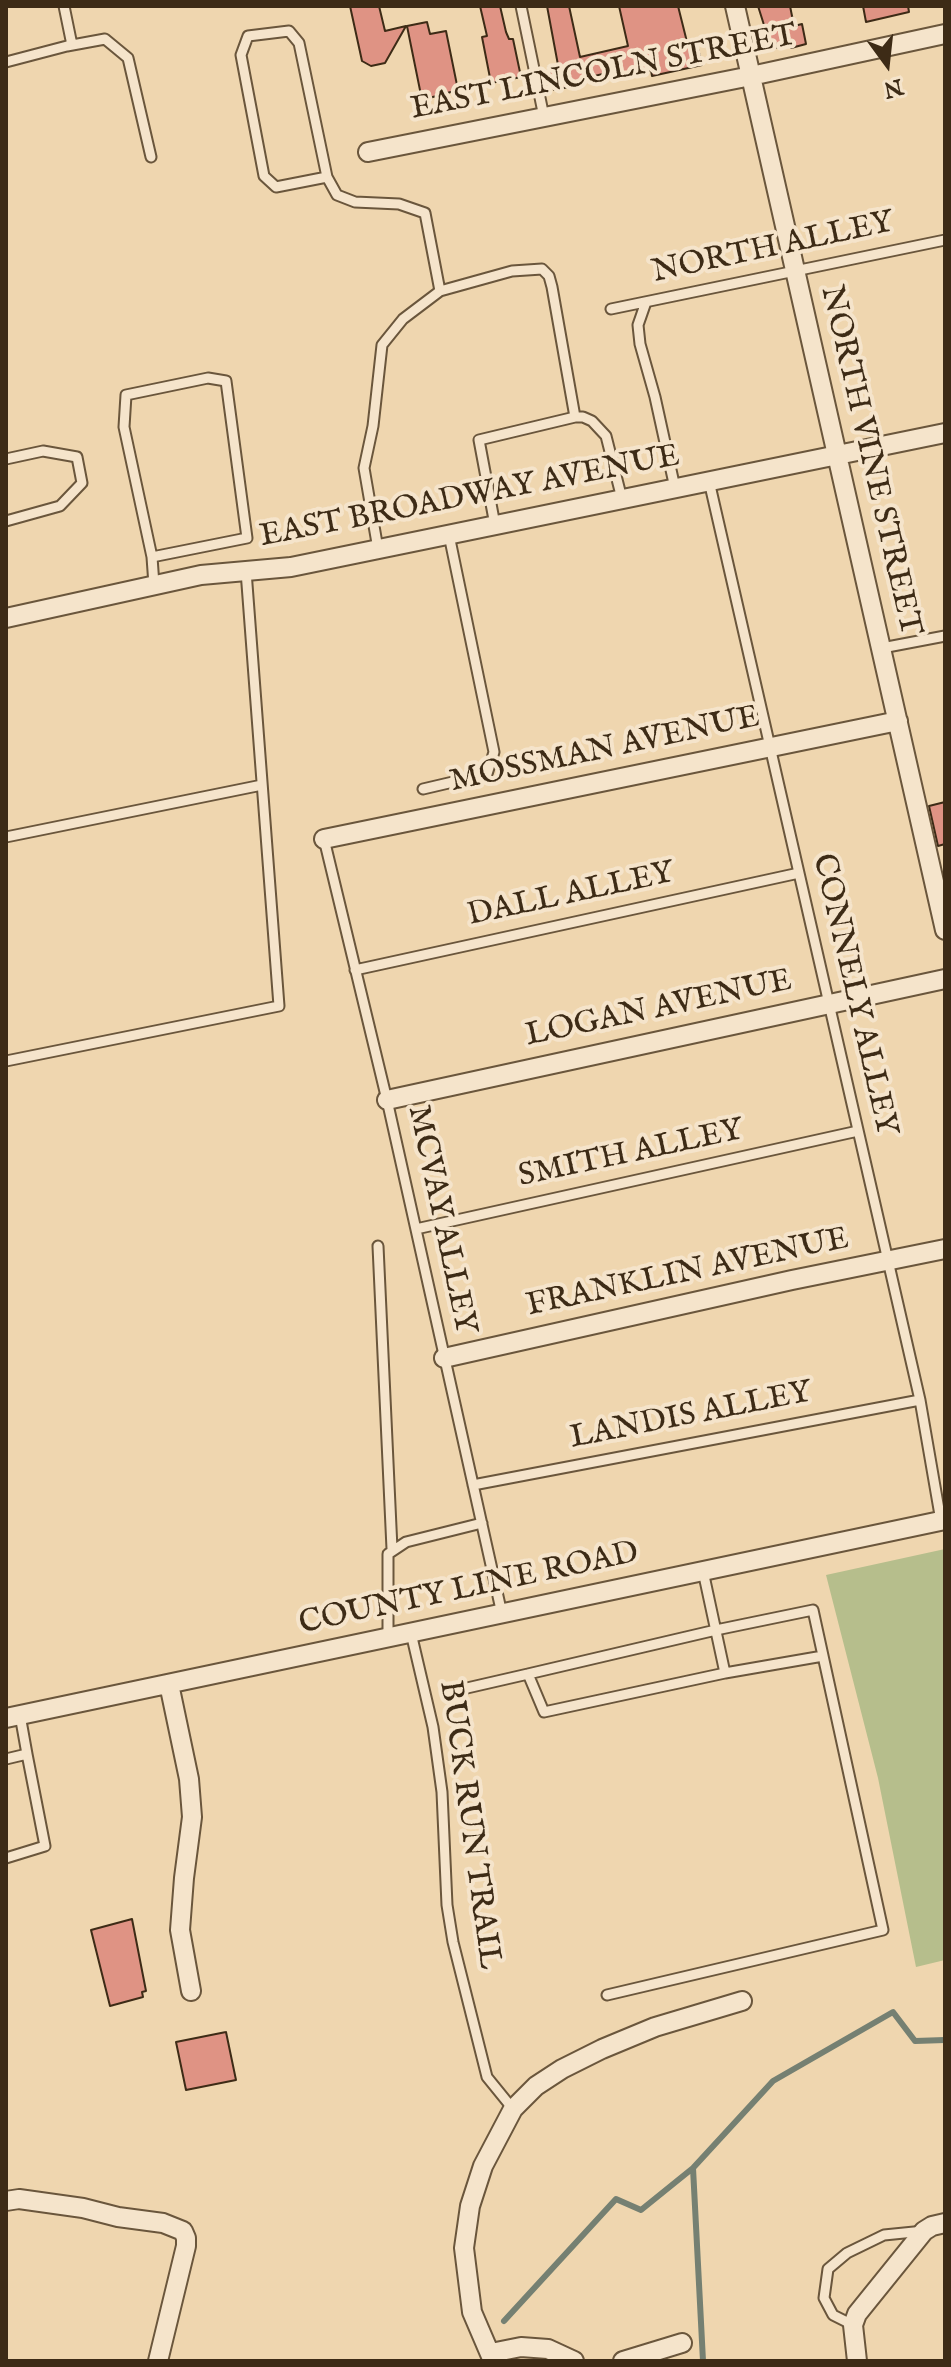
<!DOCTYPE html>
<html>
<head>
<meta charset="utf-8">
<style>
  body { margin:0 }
  #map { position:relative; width:951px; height:2367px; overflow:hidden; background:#efd6af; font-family:"IM FELL English",serif }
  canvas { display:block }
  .frame { position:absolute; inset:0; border:8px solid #3d2b16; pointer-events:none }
  .north { position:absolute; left:847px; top:24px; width:80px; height:80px; -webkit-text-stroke:6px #f5e4cb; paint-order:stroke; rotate:165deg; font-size:22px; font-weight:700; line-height:32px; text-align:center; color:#3d2b16 }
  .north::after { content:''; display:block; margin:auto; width:28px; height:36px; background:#3d2b16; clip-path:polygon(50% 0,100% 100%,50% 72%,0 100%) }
</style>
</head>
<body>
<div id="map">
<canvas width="951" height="2367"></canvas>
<div class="frame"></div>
<div class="north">N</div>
</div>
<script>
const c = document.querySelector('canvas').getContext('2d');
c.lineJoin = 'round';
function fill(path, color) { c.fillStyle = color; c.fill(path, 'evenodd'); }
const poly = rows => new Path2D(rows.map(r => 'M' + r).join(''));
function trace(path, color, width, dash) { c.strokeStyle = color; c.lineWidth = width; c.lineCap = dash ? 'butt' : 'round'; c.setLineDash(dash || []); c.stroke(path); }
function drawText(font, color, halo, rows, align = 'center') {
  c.font = font + ' "IM FELL English",serif'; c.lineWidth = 8; c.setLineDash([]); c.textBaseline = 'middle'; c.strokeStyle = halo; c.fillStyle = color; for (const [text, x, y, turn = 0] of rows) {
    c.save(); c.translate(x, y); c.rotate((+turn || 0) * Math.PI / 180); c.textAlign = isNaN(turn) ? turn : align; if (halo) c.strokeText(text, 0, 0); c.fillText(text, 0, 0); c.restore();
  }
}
const green = poly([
  [945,1549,945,1960,916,1967,878,1778,826,1575]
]);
const stream = poly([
  [504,2321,616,2199,641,2210,693,2168],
  [703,2361,693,2168,773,2081,893,2012,915,2041,945,2040]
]);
const building = poly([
  [350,6,379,6,385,31,406,26,385,63,371,66,362,61,350,6],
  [480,6,500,6,506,32,509,39,513,39,521,77,491,83,482,37,487,36,480,6],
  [547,6,569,6,580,57,628,46,619,6,678,6,687,42,696,40,702,65,652,76,651,70,613,79,611,72,582,79,583,84,554,90,548,67,558,65,547,6],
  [758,6,790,6,794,26,802,24,806,44,791,48,790,45,777,48,776,43,770,44,758,6],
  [863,6,908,6,909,12,866,22,863,6],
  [427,22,430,34,446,31,458,90,422,100,407,26,427,22],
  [945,802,945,844,938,846,929,806,945,802],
  [132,1919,146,1991,142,1992,143,1997,110,2006,91,1930,132,1919],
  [226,2032,236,2080,186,2090,176,2042,226,2032]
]);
const lane = poly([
  [64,6,72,45],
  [521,6,544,117],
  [6,62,67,46,105,39,128,58,151,157],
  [327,177,276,187,264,176,241,55,248,36,289,31,299,43,327,177,337,195,355,202,399,204,425,213,440,291,403,319,382,345,373,426,364,468,378,549],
  [440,291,512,271,542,269,549,276,552,287,575,417],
  [646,302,638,325,640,344,655,397,675,488],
  [611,309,945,240],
  [6,459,43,451,77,457,82,483,60,506,6,521],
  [709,481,920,1400,941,1521],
  [495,525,479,440,575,417,583,417,592,421,606,436,622,499],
  [152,557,247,538,226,381,208,378,126,395,124,427,152,557,154,585],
  [882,648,945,636],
  [423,789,487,774,494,752,449,535],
  [6,837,262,785],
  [324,839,387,1100,502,1614],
  [355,970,799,873],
  [6,1061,279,1006,246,571],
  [416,1229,858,1131],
  [378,1246,392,1549],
  [473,1485,920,1400],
  [703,1571,725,1673],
  [411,1633,433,1727,442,1792,447,1905,453,1942,487,2077,513,2109],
  [388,1638,388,1554,406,1542,482,1523],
  [528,1674,716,1630,813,1610,883,1930,607,1995],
  [454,1691,528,1674,544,1712,725,1673,823,1656],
  [6,1759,27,1754,20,1715],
  [6,1858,45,1846,27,1754],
  [853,2325,833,2315,824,2298,828,2269,847,2253,884,2235,924,2231]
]);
const street = poly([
  [735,6,945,930],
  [368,152,751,76,945,34],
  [6,618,201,575,291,567,945,433],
  [324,839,898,721],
  [387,1100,945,979],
  [444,1358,792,1280,945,1249],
  [169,1684,189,1779,192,1817,184,1878,180,1930,191,1991],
  [6,1718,945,1520],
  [6,2201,19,2199,83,2208,118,2217,163,2223,183,2231,186,2238,186,2246,158,2361],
  [491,2353,521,2347,548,2349,574,2361],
  [493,2361,472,2312,464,2248,470,2206,483,2166,513,2109,536,2086,562,2069,602,2049,655,2027,742,2001],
  [623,2361,682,2343],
  [857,2361,853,2325,857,2314,924,2231,932,2226,945,2223]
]);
const streetNames = [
  ["EAST LINCOLN STREET",604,74,-11],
  ["NORTH ALLEY",773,249,-12],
  ["NORTH VINE STREET",869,461,77],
  ["EAST BROADWAY AVENUE",470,498,-11],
  ["MOSSMAN AVENUE",605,751,-12],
  ["DALL ALLEY",571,896,-12],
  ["CONNELY ALLEY",853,995,77],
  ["LOGAN AVENUE",659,1010,-12],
  ["SMITH ALLEY",631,1155,-12],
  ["MCVAY ALLEY",440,1220,78],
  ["FRANKLIN AVENUE",688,1274,-12],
  ["LANDIS ALLEY",691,1417,-11],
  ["COUNTY LINE ROAD",469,1590,-12],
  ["BUCK RUN TRAIL",468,1825,82]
];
fill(green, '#b6be8c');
trace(stream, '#758072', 6);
fill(building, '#df9384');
trace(building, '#3d2b16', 2);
trace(lane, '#6a563c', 13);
trace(street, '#6a563c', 22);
trace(lane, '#f5e4cb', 9);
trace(street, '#f5e4cb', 18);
drawText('32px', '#3d2b16', '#f5e4cb', streetNames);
</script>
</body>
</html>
